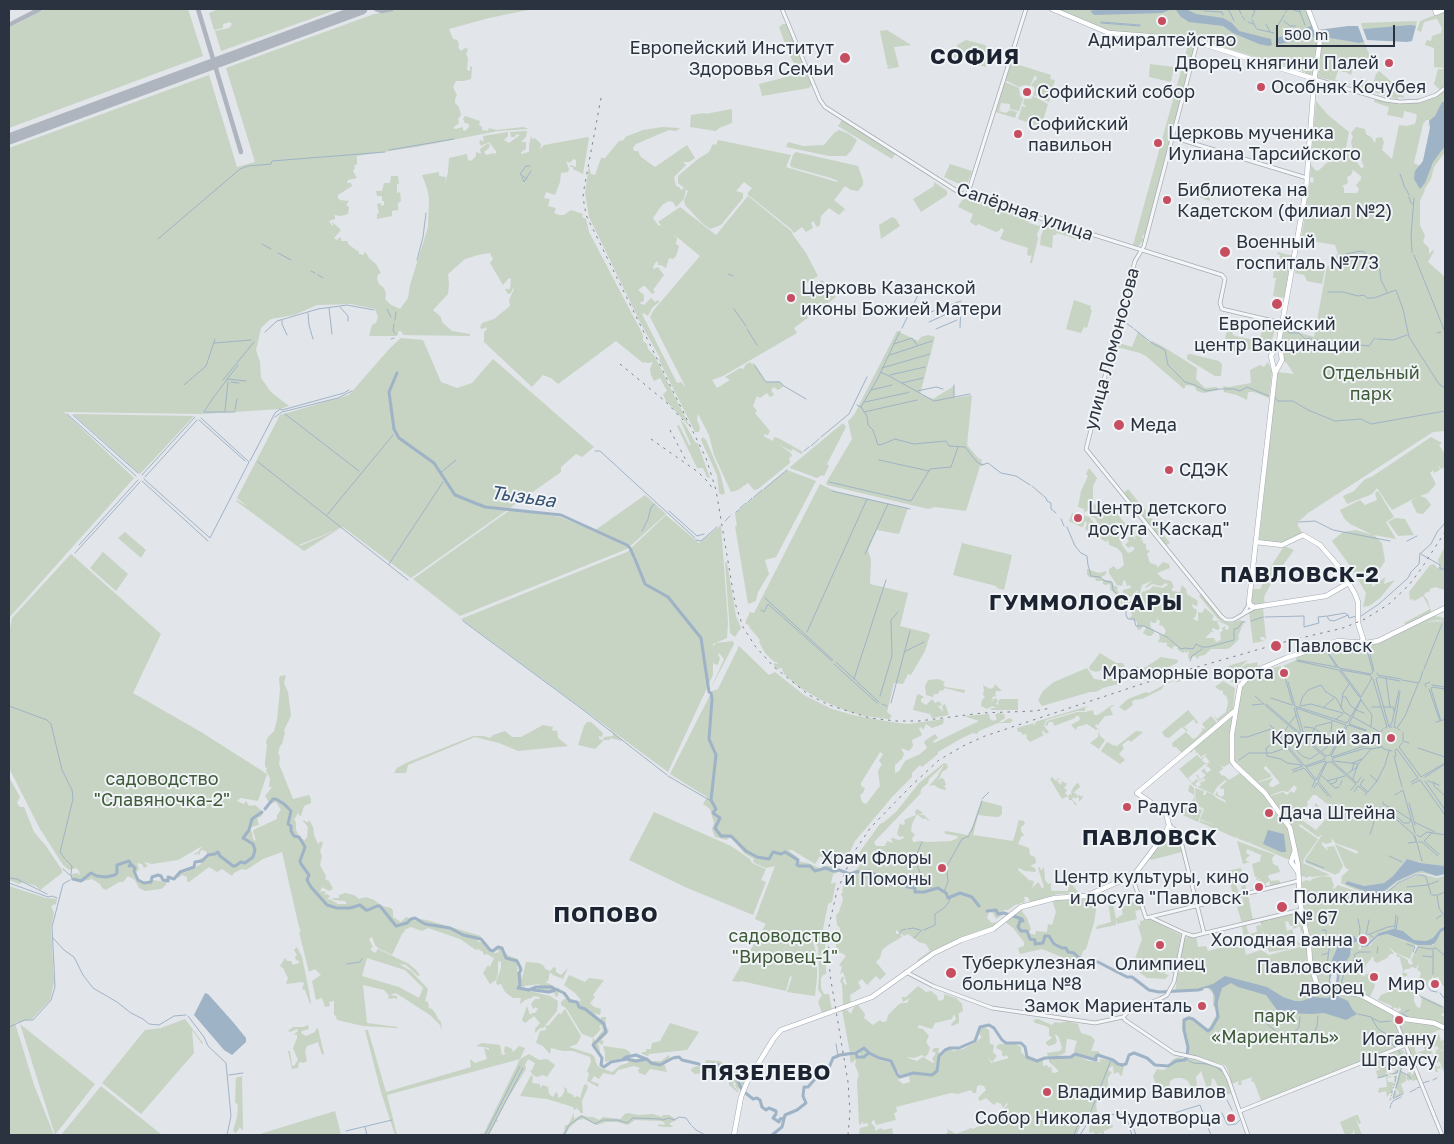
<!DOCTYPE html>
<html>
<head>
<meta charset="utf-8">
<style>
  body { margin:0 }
  #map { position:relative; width:1454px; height:1144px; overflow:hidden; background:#e2e5e9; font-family:"Golos Text",sans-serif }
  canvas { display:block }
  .frame { position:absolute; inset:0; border:10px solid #2b3340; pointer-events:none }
  .scale { position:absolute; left:1276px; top:25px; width:119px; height:22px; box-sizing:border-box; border:2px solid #2b3340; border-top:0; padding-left:6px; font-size:15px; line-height:18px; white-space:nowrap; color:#2b3340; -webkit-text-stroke:4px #f1f4f7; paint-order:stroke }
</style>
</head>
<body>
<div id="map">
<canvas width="1454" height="1144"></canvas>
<div class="frame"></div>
<div class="scale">500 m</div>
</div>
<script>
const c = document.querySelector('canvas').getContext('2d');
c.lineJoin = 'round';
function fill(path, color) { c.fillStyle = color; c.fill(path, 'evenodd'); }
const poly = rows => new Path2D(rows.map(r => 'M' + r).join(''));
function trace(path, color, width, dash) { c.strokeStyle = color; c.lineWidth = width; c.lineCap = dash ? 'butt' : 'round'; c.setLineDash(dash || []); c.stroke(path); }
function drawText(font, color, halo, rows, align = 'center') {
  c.font = font + ' "Golos Text",sans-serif'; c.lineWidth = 4; c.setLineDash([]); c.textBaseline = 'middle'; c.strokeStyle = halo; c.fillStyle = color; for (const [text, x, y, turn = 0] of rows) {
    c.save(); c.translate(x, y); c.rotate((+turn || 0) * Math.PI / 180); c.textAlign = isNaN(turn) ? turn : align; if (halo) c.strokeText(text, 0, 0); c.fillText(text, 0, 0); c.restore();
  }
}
const green = poly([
  [45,9,188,9,203,56,9,128,9,28],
  [218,9,338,9,221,51,215,31,229,28,232,24,230,22,223,24,223,28,214,30,209,13],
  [401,9,533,9,489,18,449,29,453,39,457,40,459,44,458,47,461,51,465,48,468,49,466,54,468,58,467,70,470,71,470,66,472,67,471,79,464,81,456,81,453,87,457,95,455,99,455,103,459,107,461,115,458,119,459,123,453,128,456,129,463,127,463,130,465,131,469,127,469,124,465,123,463,119,465,116,480,121,479,125,482,127,482,130,488,131,489,128,496,130,523,127,529,129,498,131,416,147,357,156,357,164,354,166,355,168,353,171,357,178,348,180,347,183,351,183,352,186,338,195,338,198,340,200,349,201,346,205,349,207,348,214,341,216,335,215,335,219,329,221,332,226,333,226,332,222,341,230,334,238,337,240,340,237,341,238,341,241,347,241,349,245,359,252,359,254,364,255,364,252,366,253,369,258,376,264,381,273,378,274,377,279,379,284,384,288,386,294,385,299,391,305,400,309,408,298,410,285,428,227,429,198,427,188,422,175,439,172,439,176,446,177,445,185,448,172,449,158,467,154,468,160,471,161,476,156,476,152,481,154,480,149,488,143,490,145,489,148,484,152,486,155,495,153,496,155,496,151,489,142,481,146,479,142,481,140,484,142,483,136,508,132,508,136,504,140,509,143,520,135,516,134,515,137,511,137,510,132,527,131,526,137,521,142,526,142,526,149,521,152,521,154,529,152,529,147,531,135,532,139,535,138,541,144,540,149,544,145,588,137,589,138,583,174,573,169,573,167,570,167,571,165,576,167,576,160,573,159,570,163,566,161,569,169,568,172,561,173,560,182,555,195,546,192,544,198,550,199,548,206,556,208,554,213,559,215,564,215,571,210,583,214,582,217,586,219,589,232,643,335,643,341,647,344,648,349,654,355,690,427,666,401,663,394,667,391,660,378,654,381,651,375,650,369,653,362,648,363,644,362,643,363,616,341,558,384,551,378,543,375,532,387,484,342,484,332,487,329,486,327,483,329,480,328,482,323,494,319,510,306,509,300,514,289,513,288,511,293,508,294,505,289,510,289,511,279,509,278,503,285,490,263,493,259,490,253,478,255,465,259,448,274,449,284,448,294,433,310,441,317,442,322,452,331,470,334,470,336,403,335,402,332,399,331,397,336,369,336,372,325,376,323,378,317,375,309,351,304,317,305,294,315,271,319,267,322,261,328,256,350,260,362,261,378,271,392,289,406,280,409,203,414,64,412,134,478,9,618,9,148,209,75,237,167,255,162,226,68,374,14],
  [1058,9,1306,9,1318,38,1313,74,1311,74,1312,76,1305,74,1305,72,1187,36,1110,31],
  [1445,11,1445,17,1443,18,1445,20,1445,87,1440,90,1434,84,1438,69,1443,69,1444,68,1434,67,1434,48,1425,45,1427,40,1431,41,1432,36,1441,33,1442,28,1437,19,1435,19,1424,22,1421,32,1417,30,1420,21],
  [1417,21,1416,26,1363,29,1361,24,1362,24,1361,23],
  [783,24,787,24,806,70,798,71,789,54,779,27],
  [887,30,911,45,894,47,899,67,888,69,887,67,889,66,887,65,880,31],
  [1321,36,1359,43,1364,42,1374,65,1378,70,1377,71,1368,67,1365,67,1371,64,1367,58,1356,63,1345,64,1353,68,1351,75,1346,72,1342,72,1341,69,1338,71,1335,80,1348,83,1351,85,1318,77],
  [966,40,985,45,989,49,986,67,954,58,953,54,958,53,957,45],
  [1186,42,1195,45,1145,235,1143,235,1142,238,1144,238,1143,243,1141,242,1140,245,1135,247,1133,245,1187,49],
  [1010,62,1051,75,1050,79,1055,80,1049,102,1033,95,1035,90,1034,87,1031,86,1034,81,1037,79,1035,75,1030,86,1025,85,1019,87,1005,80],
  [1150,64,1174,67,1171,82,1149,77],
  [1379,71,1394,84,1391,85,1385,93,1391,95,1395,88,1395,85,1403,92,1402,95,1405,98,1398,97,1398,99,1381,95,1383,88,1374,85,1372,89,1379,92,1380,89,1380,94,1353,86,1357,86,1361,77,1373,84,1376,74],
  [806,72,812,85,809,88,762,96,759,84],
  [1005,82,1019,88,1020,96,1023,99,1019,111,1010,109,1010,104,1001,103,999,111,1006,113,1010,110,1017,112,1015,118,996,112],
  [1445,90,1445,152,1434,167,1431,179,1424,190,1425,190,1420,201,1420,225,1425,236,1423,242,1429,248,1429,254,1433,250,1434,251,1428,262,1445,277,1445,431,1433,432,1308,513,1298,522,1298,526,1303,534,1283,543,1259,541,1277,372,1294,374,1286,362,1284,362,1284,352,1281,343,1284,328,1314,337,1327,266,1346,269,1333,263,1335,260,1335,257,1338,254,1335,245,1301,239,1310,182,1313,183,1314,178,1310,177,1311,165,1315,170,1318,171,1331,159,1321,158,1315,148,1312,148,1316,101,1328,115,1349,132,1346,148,1350,157,1354,158,1361,168,1364,167,1360,156,1362,152,1353,150,1351,142,1353,137,1351,133,1356,127,1365,129,1366,134,1371,137,1375,143,1376,138,1382,137,1384,142,1382,150,1392,159,1399,125,1406,126,1415,124,1417,116,1416,114,1404,111,1403,118,1387,115,1389,107,1374,102,1375,99,1374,98,1400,103,1419,103],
  [1426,120,1429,120,1430,128,1423,161,1420,166,1414,163,1423,124],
  [1353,170,1361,176,1361,179,1356,185,1359,189,1357,193,1344,193,1344,188,1342,186,1348,183,1347,177,1351,175],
  [1033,96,1048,104,1041,127,1018,119,1022,106,1025,107,1026,106,1023,104,1024,99,1031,99],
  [732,109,732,123,719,128,716,131,690,127,691,115,705,113,705,114],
  [842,120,895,154,892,159,838,126],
  [662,127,680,128,676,131,669,130,636,144,633,148,634,151,638,151,641,157,655,167,687,145,695,158,689,162,683,162,686,165,674,177,676,186,679,187,681,190,684,188,686,190,684,199,676,207,673,202,669,201,662,205,653,218,658,225,662,226,658,222,680,207,716,235,748,196,791,231,793,235,806,253,818,276,803,285,808,292,822,280,836,297,794,328,797,333,723,376,712,380,717,388,730,380,725,377,740,368,744,369,745,365,750,362,752,364,754,363,766,382,778,381,784,386,778,390,774,387,771,390,774,395,770,397,767,393,760,398,757,396,753,406,757,411,755,413,770,431,768,435,763,434,765,437,773,441,774,437,778,438,803,452,801,454,793,449,791,451,778,444,791,453,792,456,789,458,790,463,758,489,754,490,748,483,738,490,731,492,714,455,709,435,698,414,697,420,700,427,699,432,695,432,659,360,660,358,641,324,589,217,585,193,589,166,591,174,595,175,601,158,605,158,619,141,624,140,625,137,643,130],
  [672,233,700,256,653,311,650,317,686,388,681,382,677,383,642,314,644,313,648,316,652,308,659,302,658,300,655,302,651,298,644,305,639,303,644,301,644,295,638,290,643,286,645,286,652,294,655,292,653,290,658,283,664,275,658,267,654,269,653,267,655,263,658,261,658,265,661,265,666,268,669,258,673,259,676,256,679,246,676,244,677,238],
  [839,130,849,134,857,140,851,151,846,156,829,156,786,147,788,142,803,146,824,145,834,133],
  [718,140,791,155,786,167,837,182,838,181,831,178,791,167,790,164,793,155,796,152,858,166,863,180,863,185,858,191,851,190,842,184,845,186,834,200,845,209,839,215,829,208,821,216,820,225,817,227,813,221,811,223,813,228,806,232,802,227,794,233,791,229,747,194,752,188,744,182,736,191,743,193,743,198,721,225,710,229,701,222,685,205,684,201,688,191,678,183,678,176,698,159,709,152,713,144,716,145],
  [950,164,972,171,966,187,944,177],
  [391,176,398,176,399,184,397,184,397,193,400,192,401,201,398,203,398,210,392,211,392,216,377,219,377,214,379,213,377,204,381,203,381,206,384,205,384,201,382,201,382,196,377,196,376,191,382,191,384,183,390,183],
  [1180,180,1207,189,1210,201,1193,195,1193,192,1178,188],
  [934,182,947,191,947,195,921,212,913,199,934,186],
  [966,199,978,203,982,203,1030,218,1029,223,1039,226,1042,224,1037,234,1038,239,1032,263,1030,263,1032,254,1031,256,1027,255,1028,248,1000,239,1004,230,1001,228,999,231,996,232,978,224,976,226,970,222,973,214,958,207,962,200],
  [892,217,896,219,900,226,881,239,879,225],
  [1047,223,1089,236,1087,242,1057,233,1056,235,1053,235,1052,248,1040,245,1041,236,1045,225],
  [1278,252,1288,255,1292,255,1284,298,1273,296,1276,278,1273,278,1274,270,1277,270,1280,255,1277,254],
  [1298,259,1326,264,1322,284,1307,281,1304,275,1295,273],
  [1074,300,1091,306,1090,309,1092,310,1087,328,1084,327,1081,333,1066,329],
  [1266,323,1276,326,1272,340,1269,344,1264,347,1235,352,1229,345,1224,344,1227,330,1233,331,1232,334,1235,336,1258,341],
  [897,331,918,341,921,337,928,335,935,337,920,394,933,399,954,386,954,398,972,395,967,445,978,458,982,460,981,463,984,464,982,466,980,466,966,511,935,507,928,509,827,485,826,483,852,439,848,421,854,415],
  [1138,332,1150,343,1152,341,1162,346,1197,368,1196,379,1205,388,1217,387,1219,390,1204,393,1197,391,1194,386,1186,385,1184,389,1146,356,1140,353,1117,347,1115,344,1116,342,1132,347],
  [401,338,423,340,441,382,457,388,472,383,493,359,594,447,582,457,576,454,561,467,561,472,411,578,343,527,299,545,300,546,339,529,304,551,236,501,237,500,248,507,237,498,280,415,349,395,390,348],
  [1190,354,1219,361,1222,364,1221,376,1215,376,1187,359,1187,355],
  [1268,362,1272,372,1269,398,1254,392,1248,392,1247,400,1237,395,1224,392,1223,386,1229,387,1251,383,1250,370,1260,365,1264,367],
  [73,414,194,416,140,474],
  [680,419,685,424,695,442,698,444,710,478,707,477,703,468,697,468,677,426,679,425,689,445,691,445],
  [843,423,846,427,827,464,829,466,824,476,822,475,817,478,790,468,790,467],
  [703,437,706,440,720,473,725,493,722,495,719,493,717,475,701,440],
  [1431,437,1442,443,1439,445,1445,454,1445,467,1441,469,1438,465,1440,470,1434,473,1433,470,1430,473,1436,484,1428,493,1420,496,1426,498,1431,505,1423,514,1417,513,1411,501,1419,496,1392,510,1377,488,1372,494,1347,504,1343,496,1354,491,1364,480,1373,476],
  [1089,468,1097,478,1093,486,1093,503,1101,508,1098,513,1093,514,1092,511,1088,512,1087,510,1084,513,1084,509,1078,507,1081,491,1088,476,1086,474],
  [787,470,816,481,776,557,765,560,769,574,758,592,756,601,748,604,735,526,737,526,735,513],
  [820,484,835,491,908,508,899,534,877,530,868,550,871,560,870,584,908,593,900,626,928,633,930,635,925,651,911,675,908,674,903,684,894,683,887,712,892,716,889,719,865,716,847,711,821,700,799,687,784,674,782,668,777,669,774,666,774,663,777,664,778,663,773,661,765,653,759,642,760,640,749,627,750,626,745,623,750,612,754,613],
  [1128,489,1150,516,1170,543,1166,545,1124,493],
  [1378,491,1394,517,1386,522,1396,539,1374,535,1382,543,1385,561,1371,582,1373,587,1385,577,1384,584,1395,580,1380,598,1369,606,1363,607,1366,593,1348,563,1332,541,1343,532,1356,530,1373,535,1350,524,1344,518,1340,510,1360,500,1365,505,1377,500,1375,493],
  [645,495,666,514,627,549,460,616,413,579,510,510,560,517,594,531],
  [1103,508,1107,510,1114,509,1126,525,1127,530,1123,531,1119,523,1115,522,1118,525,1121,531,1119,534,1122,545,1128,553,1133,551,1135,548,1131,546,1129,548,1125,545,1129,541,1127,539,1131,535,1130,529,1135,532,1134,539,1135,539,1135,537,1138,534,1141,537,1142,539,1140,541,1143,540,1143,543,1146,544,1146,549,1150,551,1147,554,1150,563,1157,565,1157,568,1163,562,1169,564,1170,568,1157,573,1163,579,1171,581,1174,587,1172,588,1172,591,1180,592,1182,585,1186,589,1187,594,1198,601,1197,606,1192,604,1193,608,1196,609,1197,612,1195,617,1193,619,1198,621,1198,612,1202,613,1205,608,1214,616,1212,619,1214,621,1217,621,1220,628,1218,630,1212,628,1212,631,1215,632,1211,632,1205,638,1214,638,1216,642,1221,640,1220,633,1223,630,1222,628,1225,626,1225,629,1228,630,1229,626,1216,620,1223,621,1218,619,1199,596,1201,594,1224,622,1232,623,1240,620,1244,622,1238,636,1239,639,1231,647,1227,649,1211,649,1205,655,1199,656,1198,659,1195,656,1192,657,1190,659,1188,658,1189,651,1186,653,1185,651,1183,653,1177,649,1178,647,1174,646,1172,649,1167,646,1167,643,1158,642,1160,638,1159,634,1164,635,1166,631,1163,626,1159,625,1160,621,1157,619,1156,623,1153,623,1150,621,1151,628,1154,630,1154,633,1151,636,1148,636,1143,633,1146,628,1143,626,1140,630,1137,629,1137,622,1129,618,1132,616,1131,611,1128,609,1122,610,1119,605,1116,609,1112,605,1123,598,1127,603,1126,600,1128,599,1134,603,1137,610,1143,609,1149,606,1149,602,1151,599,1158,600,1150,596,1147,602,1148,604,1144,607,1142,605,1145,602,1142,601,1139,595,1144,591,1146,592,1146,590,1149,590,1153,586,1163,588,1168,585,1166,583,1161,586,1152,584,1146,588,1145,587,1152,581,1142,585,1140,593,1137,593,1138,591,1136,591,1132,596,1129,597,1123,594,1123,590,1131,588,1130,585,1127,586,1125,580,1123,581,1122,586,1117,585,1109,573,1109,569,1114,566,1116,569,1119,569,1124,565,1122,553,1117,548,1109,545,1108,540,1106,542,1085,529,1087,523,1085,521,1083,527,1081,527,1069,521,1072,513,1089,517,1094,523,1098,524,1095,518,1090,516,1096,514,1097,517,1100,518,1099,513],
  [666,515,699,543,721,525,728,622,727,638,713,644,713,646,716,643,733,641,734,644,711,688,724,659,719,653,718,655,720,658,718,665,714,664,713,661,713,675,668,772,611,730,623,741,610,738,610,740,604,740,595,749,578,745,584,726,587,722,591,722,603,733,602,737,599,736,599,739,603,740,604,737,613,736,613,734,610,729,461,619,627,552],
  [1395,518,1405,519,1414,535,1398,536,1388,522],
  [125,532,146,550,141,558,118,538],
  [962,543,1012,555,1004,590,997,588,996,586,953,575],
  [1284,546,1294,550,1275,576,1264,597,1265,605,1254,606,1251,604,1253,589,1260,589,1272,565],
  [1445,546,1445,590,1435,587,1430,589,1429,592,1425,593,1424,596,1427,599,1431,611,1431,613,1406,625,1404,623,1430,609,1423,596,1414,601,1412,599,1410,600,1409,592,1430,565,1434,564,1437,568,1440,567,1438,560],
  [103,552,128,574,116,591,90,568],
  [71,554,161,634,133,693,201,732,267,774,258,801,241,798,237,801,244,804,246,801,249,806,255,805,263,812,262,816,257,818,259,825,248,828,252,832,253,839,256,841,253,830,277,819,277,815,281,810,276,802,270,804,265,796,272,787,269,787,270,778,266,771,267,768,265,767,265,762,267,746,266,742,268,737,274,731,277,720,280,690,279,678,280,676,286,675,284,683,288,692,291,716,284,730,285,733,282,744,280,746,278,753,280,757,279,764,293,799,309,795,311,799,311,803,304,806,301,816,300,816,298,813,294,820,296,822,296,830,300,838,305,840,307,837,308,827,303,821,304,820,307,823,309,820,313,827,314,835,318,844,321,841,323,843,320,851,322,856,320,865,326,876,325,879,329,881,333,889,329,891,322,887,320,892,323,891,326,892,324,895,327,894,330,896,327,900,330,899,338,904,347,904,345,901,334,900,332,898,339,898,339,895,345,893,354,895,359,899,366,897,374,900,382,906,391,908,393,911,393,917,401,922,406,917,417,921,419,919,427,920,481,936,477,941,483,943,489,951,495,953,500,952,497,950,500,948,509,956,518,959,517,968,519,968,517,970,518,973,521,972,522,979,526,962,539,963,544,966,545,969,550,971,554,967,556,968,556,972,561,975,568,968,563,979,553,975,550,972,548,981,545,982,554,986,554,990,559,987,558,996,556,997,554,993,548,992,545,990,536,991,540,984,524,986,526,990,550,996,558,1001,557,1011,543,1028,540,1028,535,1033,535,1029,540,1023,534,1016,525,1023,522,1020,527,1006,530,1015,532,1013,535,1013,538,1009,536,1007,533,1009,531,1004,535,999,539,999,540,997,534,996,531,998,525,1000,520,1004,521,998,513,998,505,992,501,984,497,985,496,982,501,968,501,962,498,961,498,973,496,980,490,984,483,973,488,965,490,967,494,958,487,954,484,955,483,952,478,949,476,950,460,939,428,928,422,931,411,927,404,930,405,931,402,934,392,955,378,948,375,945,372,937,369,939,373,947,371,948,371,950,375,953,378,949,409,964,416,970,420,975,418,976,406,965,399,964,411,971,428,989,425,1001,428,1002,429,1008,432,1009,436,1014,438,1019,441,1022,442,1031,440,1025,430,1015,399,995,395,993,390,995,397,996,397,1000,395,998,388,999,389,996,384,990,363,985,367,1023,398,1027,397,1028,363,1026,337,1020,336,1016,334,1015,334,1001,329,1002,330,1006,325,1007,322,998,316,1000,312,981,321,975,315,969,309,972,299,932,301,931,299,927,282,852,263,859,246,870,242,869,234,873,232,876,222,869,217,872,209,867,189,882,187,882,187,877,182,875,178,878,177,876,180,873,187,872,187,870,194,868,201,864,199,859,206,857,207,854,206,851,201,850,199,856,198,853,195,855,194,854,199,851,202,846,178,860,152,864,144,862,148,866,144,868,142,864,137,863,139,869,135,874,138,880,143,882,153,880,166,882,166,885,161,889,145,891,139,888,135,880,128,876,123,882,119,882,106,890,102,888,100,884,92,879,80,882,73,880,72,874,77,873,80,875,79,871,76,868,69,870,63,865,40,829,9,768,9,634,12,618],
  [367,958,405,970,423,988,419,998,399,987,362,976],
  [725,562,727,563,736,616,741,628,735,637,730,633],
  [1087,569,1099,573,1107,571,1105,575,1101,577,1101,579,1111,581,1113,585,1118,587,1117,590,1119,593,1117,599,1109,604,1116,595,1110,589,1110,584,1105,585,1103,584,1103,581,1096,581,1095,578,1089,577,1087,574],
  [1263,608,1266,640,1264,637,1260,637,1261,640,1265,641,1253,643,1249,612,1255,609],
  [1433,616,1442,617,1440,619,1445,617,1445,621,1437,620,1426,622,1445,621,1445,866,1422,863,1407,859,1404,862,1393,876,1384,883,1364,886,1347,881,1345,883,1376,895,1382,893,1397,881,1417,872,1422,871,1433,875,1445,874,1437,876,1422,873,1416,874,1396,883,1384,892,1376,896,1354,889,1341,883,1342,876,1349,870,1345,867,1335,844,1357,854,1358,851,1335,843,1332,838,1332,842,1326,844,1322,842,1322,845,1328,851,1327,847,1334,846,1343,866,1339,873,1334,875,1334,874,1306,863,1305,860,1322,835,1318,837,1300,824,1299,826,1318,839,1304,859,1303,863,1330,875,1312,877,1310,876,1306,878,1304,876,1299,877,1299,861,1292,825,1290,826,1270,797,1273,795,1283,792,1287,795,1291,791,1294,793,1297,788,1294,785,1288,792,1282,791,1273,794,1269,797,1256,783,1273,778,1269,784,1270,787,1273,787,1280,783,1266,766,1263,768,1271,775,1271,777,1255,783,1249,776,1254,779,1235,761,1234,736,1234,759,1235,763,1248,776,1236,765,1233,759,1233,739,1236,717,1234,734,1238,716,1236,716,1240,690,1250,677,1262,670,1281,666,1281,673,1284,673,1287,671,1283,666,1296,660,1296,656,1339,642,1364,644,1380,642],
  [1313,795,1316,795,1331,807,1331,809,1333,811,1316,830,1303,821,1302,818,1308,814,1312,817,1316,818,1319,814,1320,811,1316,813,1314,811,1317,807,1320,809,1316,803,1314,806,1317,806,1310,813,1308,810,1305,809,1308,804,1307,802],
  [739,646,769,675,775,672,804,695,832,709,853,715,891,722,908,724,944,719,943,724,932,728,926,724,923,730,921,727,919,728,922,735,912,740,913,746,909,751,901,748,904,754,902,759,895,765,895,773,899,771,905,761,920,754,927,748,924,742,926,740,935,734,938,738,933,741,934,743,979,721,964,716,989,714,990,719,994,721,997,719,995,715,998,713,1004,714,1005,718,999,722,1003,722,1009,718,1013,720,1010,723,998,723,979,731,977,734,973,733,962,738,938,752,938,754,922,767,920,765,912,773,912,777,892,797,867,827,855,841,844,864,834,866,830,861,824,863,823,862,825,859,820,856,815,864,792,850,788,850,800,859,797,860,797,861,808,863,821,869,823,866,831,866,840,870,837,873,833,874,831,884,836,882,832,902,828,904,822,934,822,940,825,943,826,970,826,974,823,975,821,978,821,988,824,994,829,994,832,1010,822,1013,818,1002,822,995,818,990,819,975,818,947,815,942,819,938,818,933,813,942,816,952,817,963,817,977,815,996,787,992,792,977,790,976,786,991,741,981,740,982,732,981,766,924,755,919,775,866,766,868,759,865,753,862,754,859,745,854,731,838,728,838,727,840,715,837,712,829,714,823,710,809,703,804,707,797,670,774,712,691,718,689],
  [880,752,883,754,879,761,882,764,878,771,880,786,866,804,862,802,860,795,863,793,865,788,861,786,861,783],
  [1100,653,1116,663,1123,663,1126,671,1123,679,1118,684,1103,688,1096,692,1090,692,1042,706,1038,700,1043,691,1054,682,1075,673,1087,668,1094,679,1101,680,1111,677,1114,674,1112,670,1107,668,1096,672,1090,670,1089,667],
  [1161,657,1178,660,1177,663,1165,669,1131,680,1129,679,1127,676,1137,666,1141,668,1146,667],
  [1248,660,1237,670,1248,663,1249,664,1257,662,1258,666,1248,672,1237,684,1227,680,1236,671,1228,673,1234,671,1233,668,1227,670,1228,666],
  [1186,676,1188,678,1178,682,1173,681,1164,685,1162,689,1142,699,1134,700,1132,702,1133,705,1125,711,1119,707,1128,699,1146,692,1149,693,1162,686,1163,684],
  [938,679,945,682,943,684,945,687,965,690,965,692,964,693,945,688,942,691,940,690,938,694,934,694,933,697,926,695,925,686,928,680],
  [1223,681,1235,688,1233,710,1230,713,1229,711,1229,713,1218,722,1213,715,1217,719,1226,712,1228,703,1227,697,1223,694,1223,691,1219,690,1215,687],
  [995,684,1002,691,996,691,995,695,997,696,992,697,993,699,991,703,995,698,998,700,996,704,999,705,998,702,1000,699,1018,699,1018,710,991,710,991,708,997,708,992,706,987,709,981,706,982,700,985,697,983,695,984,690,983,685,990,689,994,687],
  [919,694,924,697,921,699,921,702,926,705,932,699,935,703,939,701,942,705,938,706,943,712,942,706,945,704,949,715,932,718,930,714,913,710,917,695],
  [1112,705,1114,705,1110,708,1113,715,1105,716,1098,725,1101,727,1099,731,1100,736,1105,740,1099,749,1090,743,1098,737,1099,730,1101,727,1096,724,1095,726,1098,729,1096,730,1087,724,1077,727,1076,730,1071,725,1080,720,1079,716,1076,716,1075,718,1054,726,1053,722,1049,722,1047,726,1045,725,1047,721,1077,712,1086,712,1093,710,1094,715,1098,715],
  [1088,706,1085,708,1085,711,1077,711,1046,720,1044,726,1049,732,1046,734,1043,730,1042,733,1044,735,1030,742,1026,738,1027,736,1026,734,1023,735,1021,732,1018,732,1018,731,1017,728,1034,723,1033,725,1036,724,1035,722],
  [1188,710,1198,722,1196,724,1194,719,1184,727,1188,731,1186,731,1182,727,1169,738,1165,737,1162,732],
  [1232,715,1233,716,1229,739,1230,763,1224,767,1221,765,1223,769,1219,772,1222,776,1224,775,1229,780,1240,773,1261,791,1289,828,1294,851,1291,859,1287,859,1250,843,1250,841,1249,843,1237,838,1238,835,1236,838,1199,822,1200,820,1216,826,1200,819,1204,809,1196,805,1195,788,1204,791,1203,795,1205,795,1207,792,1214,795,1215,797,1226,803,1225,800,1215,795,1217,791,1218,795,1221,797,1224,795,1224,789,1219,788,1227,781,1225,780,1217,787,1213,794,1193,785,1179,769,1197,755,1201,759,1204,756,1205,758,1204,757,1202,760,1206,764,1208,763,1208,761,1209,763,1206,765,1205,764,1188,778,1192,783,1195,781,1195,779,1199,781,1199,782,1198,781,1195,784,1198,787,1201,785,1200,783,1203,781,1204,782,1205,780,1204,778,1200,781,1196,775,1198,775,1200,780,1206,775,1201,771,1205,768,1205,770,1207,773,1211,770,1209,767,1206,767,1210,762,1205,756,1207,753,1201,757,1197,752,1195,753,1196,751,1194,749,1191,753,1189,751],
  [1211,716,1217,723,1208,731,1206,730,1207,732,1203,735,1201,734,1202,736,1182,753,1176,747,1173,747,1172,743,1186,732,1193,739,1197,737,1203,730,1201,728,1206,729,1202,724],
  [543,725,553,727,552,730,554,731,557,730,558,738,568,746,518,751,499,743,475,737,408,765,406,773,394,773,397,768,406,763,473,736,483,736,490,738,493,735,505,731,512,737,521,737],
  [1136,731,1143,732,1131,742,1128,740,1122,745,1124,748,1119,754,1125,760,1120,764,1101,751,1107,742,1113,745,1117,746],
  [944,763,947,764,948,768,942,772,940,777,937,781,941,778,944,779,946,785,944,786,946,789,945,790,938,788,934,785,929,786,937,777,944,765,929,779,928,783,922,788,920,793,922,792,874,842,876,846,885,846,887,841,893,843,891,839,892,838,899,840,904,838,903,836,900,837,897,834,900,823,902,825,905,824,904,820,916,815,915,812,917,809,923,813,919,815,924,815,930,821,927,820,925,818,923,819,917,814,912,824,911,831,915,835,912,838,913,842,920,841,928,842,951,841,958,838,957,836,946,834,944,832,946,831,968,835,973,825,981,801,982,801,1002,806,1002,814,999,817,996,817,978,815,973,835,1013,841,1019,820,1024,821,1025,824,1021,827,1021,831,1024,835,1021,837,1018,844,1029,848,1030,855,1035,857,1036,861,1036,863,1030,866,1035,868,1036,872,1025,871,1019,868,1018,870,1029,880,1034,881,1032,888,1038,882,1042,888,1044,887,1038,868,1040,867,1041,871,1044,867,1045,880,1048,884,1051,883,1051,890,1053,891,1068,891,1070,882,1079,893,1058,894,1030,902,1028,897,1024,897,1025,902,1015,905,1008,910,1003,910,1005,913,996,919,993,913,989,912,987,918,992,923,997,922,992,927,960,938,933,951,918,961,917,960,930,951,926,944,919,942,908,934,904,936,896,930,896,934,900,934,902,937,888,945,882,950,880,958,876,962,886,974,880,980,876,976,867,985,862,979,858,982,861,988,850,995,851,1004,843,1005,842,984,840,981,842,977,844,977,843,981,845,985,847,984,843,972,840,974,842,967,839,965,846,956,842,953,838,953,835,942,837,927,837,934,840,935,840,928,837,925,836,915,839,912,843,899,841,894,843,892,842,890,845,882,861,864,864,866,867,864,866,859,867,852,865,851,860,859,858,858,861,850,880,824,884,822,896,812,919,783],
  [9,777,20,797,17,803,20,807,24,807,34,832,46,846,62,870,62,873,40,890,36,886,23,882,19,884,9,880],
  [1052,777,1056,781,1058,778,1062,780,1059,779,1057,781,1061,785,1062,781,1067,784,1064,788,1067,790,1065,793,1068,796,1070,794,1072,795,1071,792,1073,788,1077,783,1079,784,1080,787,1073,793,1076,793,1077,796,1080,795,1081,797,1083,795,1083,797,1080,801,1079,801,1079,798,1077,797,1074,799,1074,796,1072,799,1077,805,1075,805,1072,800,1069,800,1068,796,1062,799,1050,779],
  [1190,784,1194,788,1195,805,1194,807,1202,810,1198,822,1176,812,1177,810,1188,808,1194,798,1194,795,1188,791],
  [654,812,731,846,750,859,752,863,766,869,761,880,766,882,753,915,685,887,629,860],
  [1171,829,1178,835,1182,852,1151,860,1149,858],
  [1237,841,1275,855,1272,858,1273,864,1278,866,1280,872,1269,875,1268,877,1271,881,1279,880,1281,884,1271,886,1269,881,1265,884,1267,887,1264,887,1263,883,1259,884,1258,881,1261,879,1256,880,1257,877,1255,877,1252,864,1264,860,1260,861,1261,855,1247,849,1246,853,1250,855,1246,859,1246,861,1250,862,1243,864],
  [1241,868,1247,891,1242,893,1241,886,1244,885,1241,884,1239,878,1234,880,1239,893,1233,895,1227,871],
  [1422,874,1437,878,1445,876,1445,926,1442,927,1433,938,1426,941,1414,940,1403,931,1401,931,1410,939,1406,939,1393,932,1393,929,1379,933,1365,945,1363,945,1363,943,1362,944,1356,937,1339,943,1331,962,1329,977,1331,991,1326,991,1318,986,1302,909,1301,883,1306,880,1311,881,1312,879,1323,876,1331,877,1334,886,1332,888,1334,889,1338,885,1372,897,1374,899,1374,900,1377,901,1380,900,1376,899,1377,898,1396,884],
  [9,886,46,898,57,899,56,904,51,906,54,913,51,928,54,983,50,1000,32,1019,15,1023,34,1085,54,1135,9,1135],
  [1248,895,1253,920,1242,923,1237,907,1244,905,1242,897],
  [1093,896,1097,903,1094,923,1086,949,1083,951,1079,964,1042,949,1020,954,1018,948,1024,946,1024,942,1013,928,1005,922,1017,912,1021,910,1027,918,1031,929,1029,933,1035,935,1036,931,1047,932,1048,924,1052,925,1056,912,1053,903,1054,900],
  [1127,898,1131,902,1139,900,1142,909,1135,911,1137,919,1117,924,1116,919,1116,925,1096,929,1097,926,1111,922,1108,900,1112,899,1116,919,1123,914,1121,905,1119,905,1122,904,1123,906,1129,905],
  [1299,912,1303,923,1295,925,1303,924,1307,944,1298,946,1297,941,1299,943,1304,942,1303,933,1301,932,1300,926,1293,929,1293,926,1290,926,1288,921,1285,922,1287,931,1292,929,1297,946,1295,941,1292,940,1294,941,1288,943,1288,949,1269,952,1263,931,1262,935,1244,939,1242,926,1246,925,1249,934,1257,932,1256,926,1260,925,1262,929,1260,921],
  [1145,920,1145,921,1146,920,1152,920,1181,935,1174,973,1166,970,1159,971,1160,973,1165,972,1165,974,1169,975,1165,979,1147,978,1132,967,1142,939,1137,922,1140,927,1140,921],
  [1445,930,1444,937,1445,940,1445,987,1442,985,1440,980,1440,982,1437,981,1439,980,1439,977,1433,978,1432,976,1432,978,1428,981,1428,986,1419,987,1417,980,1420,977,1421,973,1417,969,1419,966,1418,965,1416,968,1411,967,1409,969,1405,969,1403,973,1407,973,1407,976,1402,977,1403,970,1400,959,1401,958,1396,956,1397,954,1408,960,1408,963,1411,965,1413,963,1411,960,1418,946,1415,945,1410,959,1396,953,1389,947,1394,954,1390,954,1387,958,1377,963,1374,961,1373,956,1366,965,1362,977,1369,973,1374,975,1373,980,1375,986,1370,997,1361,993,1337,991,1341,968,1350,956,1351,948,1353,943,1358,943,1360,946,1358,949,1361,949,1361,946,1370,946,1379,935,1387,934,1405,941,1403,942,1406,941,1420,945,1433,945,1441,932],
  [1196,936,1198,947,1206,946,1208,951,1231,945,1233,948,1239,947,1237,945,1237,942,1240,941,1241,946,1244,946,1246,955,1261,950,1269,955,1307,945,1308,964,1315,985,1318,991,1325,995,1359,996,1392,1013,1403,1043,1400,1046,1371,1058,1255,1104,1261,1100,1254,1082,1251,1081,1252,1077,1241,1081,1242,1085,1238,1085,1239,1081,1232,1084,1227,1068,1225,1065,1185,1055,1187,1050,1182,1028,1183,1019,1188,1016,1192,1017,1207,1029,1209,1028,1217,1014,1213,1004,1213,994,1208,988,1198,990,1175,991,1184,938],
  [297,947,302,957,307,981,311,1003,310,1004,305,990,302,989,304,984,303,982,286,984,288,978,283,968,280,966,285,958,287,961,291,961,293,965,299,963,299,961,296,960,295,957,297,955,294,950],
  [569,975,585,982,589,978,604,980,593,995,595,997,590,1003,594,1007,601,1009,600,1015,594,1013,600,1019,602,1017,606,1017,605,1026,609,1030,607,1034,601,1040,604,1041,602,1045,597,1042,596,1039,603,1030,601,1025,599,1027,601,1029,593,1038,599,1045,600,1052,594,1050,592,1044,593,1038,582,1034,566,1008,561,1005,561,1002,564,999,573,999,577,1003,581,1000,575,993,564,985],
  [1398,984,1417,994,1417,995,1414,996,1414,1001,1417,1007,1420,1008,1421,1004,1439,1013,1421,1004,1422,999,1418,994,1445,1007,1445,1014,1443,1013,1441,1015,1445,1017,1445,1026,1406,1018,1397,1013,1401,1010,1400,1007,1398,1009,1393,1007,1393,1010,1391,1009,1392,1006,1378,1000,1381,995,1393,990],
  [918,986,926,992,931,991,937,996,938,1000,940,1001,944,999,944,994,956,998,962,1004,963,1011,958,1014,959,1016,959,1023,952,1026,951,1024,956,1019,954,1014,952,1019,935,1023,932,1029,919,1025,918,1028,923,1029,929,1036,926,1042,930,1048,928,1054,925,1057,922,1055,914,1058,908,1057,908,1058,917,1061,923,1057,933,1063,934,1061,932,1059,936,1053,932,1051,934,1048,939,1048,938,1052,942,1054,949,1049,951,1048,953,1051,963,1049,976,1042,982,1037,979,1034,981,1028,984,1027,989,1030,990,1044,994,1045,993,1052,997,1056,992,1062,988,1057,991,1063,1009,1058,1006,1055,1004,1057,1002,1055,1002,1051,996,1048,997,1046,999,1044,1015,1044,1021,1047,1021,1052,1027,1058,1038,1061,1043,1060,1043,1066,1047,1065,1049,1068,1051,1066,1052,1072,1054,1073,1058,1072,1058,1070,1049,1062,1049,1059,1070,1057,1075,1055,1089,1061,1101,1062,1099,1060,1101,1059,1113,1061,1119,1066,1124,1066,1122,1075,1121,1076,1118,1072,1114,1074,1113,1066,1109,1068,1109,1071,1112,1072,1108,1078,1108,1090,1104,1090,1102,1094,1103,1096,1098,1100,1099,1102,1096,1103,1097,1112,1089,1118,1085,1120,1084,1119,1087,1110,1082,1119,1086,1122,1080,1127,1077,1135,945,1135,948,1132,947,1129,956,1134,971,1128,973,1129,991,1121,998,1116,1008,1104,1007,1103,1003,1108,1001,1104,997,1102,994,1105,986,1098,980,1101,978,1098,986,1090,984,1086,981,1085,977,1086,976,1093,973,1093,971,1090,958,1094,951,1093,896,1107,897,1112,894,1113,896,1120,876,1125,874,1119,871,1123,875,1127,875,1131,881,1128,883,1130,892,1128,893,1134,859,1135,860,1128,868,1126,868,1123,863,1124,863,1121,860,1125,859,1124,857,1081,859,1075,855,1065,856,1060,854,1060,853,1063,850,1061,850,1055,856,1054,858,1059,859,1057,866,1058,870,1054,879,1060,891,1063,895,1074,901,1077,898,1080,903,1084,910,1082,909,1075,912,1075,914,1073,907,1073,903,1075,899,1074,899,1071,897,1072,892,1060,880,1058,870,1052,863,1057,857,1052,853,1051,850,1053,842,1010,846,1009,851,1014,854,1007,858,1005,865,1014,864,1018,873,1025,880,1020,882,1022,885,1022,887,1020,888,1015,897,1006,901,1003,907,1003,910,998,903,1002,902,997,906,997],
  [565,1009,581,1036,577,1044,569,1047,591,1054,594,1056,597,1065,601,1068,612,1072,621,1065,628,1063,628,1061,626,1060,626,1058,637,1061,648,1059,652,1061,661,1061,669,1055,670,1061,664,1063,667,1072,650,1069,645,1075,639,1073,638,1070,640,1068,634,1066,618,1070,614,1075,603,1073,599,1079,594,1076,591,1081,599,1084,598,1087,587,1081,589,1074,587,1071,591,1062,590,1057,573,1051,563,1051,551,1048,550,1054,543,1046,536,1043,540,1031,546,1030,545,1026,549,1025,559,1013,561,1014],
  [1397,1017,1434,1024,1444,1028,1408,1043,1405,1042,1396,1018],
  [185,1019,203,1043,202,1044,192,1030,194,1053,141,1114,102,1083,145,1030,161,1028],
  [1038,1019,1052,1025,1055,1022,1060,1023,1067,1021,1078,1024,1081,1033,1091,1036,1095,1040,1091,1051,1098,1051,1100,1054,1095,1055,1095,1059,1076,1053,1074,1051,1077,1041,1069,1039,1067,1039,1065,1053,1058,1056,1048,1057,1047,1053,1060,1051,1062,1048,1059,1038,1056,1034,1055,1035,1057,1041,1055,1044,1049,1046,1046,1044,1046,1042,1052,1038,1049,1035,1049,1028,1046,1026,1035,1023,1033,1020],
  [670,1023,699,1032,687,1050,649,1054,648,1056,642,1054,642,1052,646,1052,646,1049,651,1049,652,1043,660,1041],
  [20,1024,95,1084,55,1135],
  [308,1025,309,1029,302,1031,301,1033,306,1036,315,1032,316,1029,318,1028,324,1054,322,1055,318,1042,307,1046,305,1052,307,1061,303,1063,299,1062,298,1068,292,1069,288,1051,290,1051,292,1065,294,1066,298,1060,293,1048,297,1038,297,1035,294,1034,298,1031,297,1029,290,1032,288,1031,293,1027,303,1027],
  [365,1030,368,1030,386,1092,471,1067,470,1059,475,1063,487,1059,484,1048,489,1050,489,1048,476,1046,482,1043,500,1045,502,1055,506,1054,504,1052,505,1046,511,1048,513,1052,519,1046,525,1048,520,1059,529,1054,539,1060,547,1059,555,1065,547,1077,543,1075,537,1077,533,1075,530,1071,532,1070,535,1063,528,1059,525,1065,526,1069,507,1100,497,1119,498,1122,496,1122,489,1135,478,1134,484,1133,520,1059,387,1095,397,1135,395,1135,381,1092],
  [1437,1034,1439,1034,1441,1041,1445,1039,1445,1043,1443,1044,1445,1049,1438,1052,1445,1050,1445,1075,1440,1062,1435,1063,1437,1067,1440,1066,1441,1068,1437,1069,1438,1072,1436,1072,1430,1057,1436,1053,1436,1050,1439,1049,1437,1046,1429,1048,1433,1053,1429,1055,1427,1052,1428,1056,1419,1059,1423,1056,1422,1053,1417,1053,1416,1058,1418,1059,1414,1061,1409,1049,1411,1045,1421,1041,1421,1043,1414,1046,1416,1053,1425,1050,1422,1042,1425,1046,1430,1042,1428,1039,1425,1043,1423,1040,1430,1037,1432,1039,1430,1040,1433,1042,1433,1040,1437,1040],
  [603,1046,625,1049,630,1052,630,1056,605,1062,605,1053],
  [1399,1049,1404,1051,1399,1069,1399,1065,1395,1068,1396,1070,1399,1070,1398,1073,1390,1075,1389,1073,1393,1073,1395,1071,1395,1069,1387,1069,1387,1072,1386,1073,1388,1075,1383,1077,1393,1076,1397,1076,1395,1083,1394,1076,1387,1078,1388,1082,1392,1082,1395,1084,1393,1086,1392,1094,1390,1093,1387,1097,1386,1091,1378,1093,1379,1088,1387,1087,1386,1077,1378,1078,1376,1071,1379,1070,1380,1068,1375,1069,1373,1060],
  [1405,1051,1412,1064,1402,1067,1401,1071,1405,1074,1407,1078,1407,1073,1410,1072,1412,1075,1415,1071,1421,1085,1418,1086,1420,1085,1417,1078,1417,1080,1414,1080,1413,1082,1412,1079,1408,1081,1406,1078,1406,1081,1401,1084,1404,1093,1393,1099,1395,1090,1397,1091,1396,1095,1398,1094,1399,1092,1395,1088],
  [1178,1057,1214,1064,1222,1069,1224,1072,1232,1093,1210,1100,1208,1092,1219,1088,1217,1088,1218,1087,1215,1080,1212,1078,1211,1086,1207,1088,1201,1071,1196,1077,1197,1088,1201,1091,1202,1095,1197,1094,1193,1091,1188,1081,1182,1078,1175,1078,1170,1081,1169,1090,1164,1094,1160,1092,1157,1089,1153,1076,1157,1069,1163,1070,1168,1068,1172,1060],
  [706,1060,720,1061,730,1068,728,1070,729,1073,733,1073,730,1071,731,1068,744,1074,747,1080,742,1088,738,1089,735,1086,736,1083,733,1082,734,1087,739,1091,737,1092,729,1085,729,1079,713,1071,695,1074,691,1071,692,1068,697,1066,713,1068,719,1066,716,1062,705,1066],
  [531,1075,533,1077,532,1083,540,1084,540,1088,543,1085,548,1087,549,1094,553,1097,556,1092,558,1094,558,1098,562,1096,565,1090,563,1087,567,1089,567,1092,573,1095,574,1098,577,1096,580,1098,584,1085,586,1084,588,1087,582,1101,583,1113,581,1113,577,1108,574,1110,573,1107,547,1099,520,1096],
  [242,1076,243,1131,240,1127,236,1133,233,1131,237,1117,238,1105,235,1102,236,1078],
  [101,1086,162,1135,61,1135],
  [335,1111,341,1135,257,1135],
  [574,1113,574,1119,581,1115,588,1117,593,1117,599,1120,603,1117,620,1119,625,1114,628,1113,638,1115,653,1114,662,1117,663,1115,669,1115,677,1120,670,1123,670,1125,673,1126,672,1127,665,1127,657,1126,660,1124,664,1125,665,1123,661,1121,635,1120,628,1125,617,1122,606,1122,597,1125,584,1119,578,1120,570,1127,565,1135,561,1135,564,1132,565,1125,568,1125],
  [1099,1114,1109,1115,1113,1127,1104,1131,1104,1135,1100,1133,1094,1135,1095,1134,1093,1132,1089,1133,1090,1123],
  [1356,1115,1358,1115,1361,1123,1359,1124,1355,1117,1362,1135,1355,1135,1353,1129,1353,1133,1345,1135,1340,1122]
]);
const water = poly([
  [1099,9,1172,9,1162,13,1094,15,1090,11],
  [1178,9,1186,9,1196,14,1223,18,1232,23,1239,31,1271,39,1272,45,1269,46,1259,44,1233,33,1223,26,1189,22,1181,17,1176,10],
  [1305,9,1317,36,1280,44,1278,43,1277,38,1311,26],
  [1411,25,1416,26,1412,41,1407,42,1367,40,1363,29],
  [1348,26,1358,26,1364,42,1359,43,1324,37,1321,36,1318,30],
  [1442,102,1445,102,1445,146,1433,162,1425,183,1420,189,1414,179,1415,171,1423,161,1430,128,1429,121,1435,116],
  [1268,830,1284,834,1286,852,1281,852,1263,844],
  [1407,859,1421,863,1445,866,1445,874,1436,876,1422,871,1417,872,1397,881,1382,893,1376,895,1345,884,1347,881,1364,886,1384,883,1393,876],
  [1445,926,1445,930,1441,932,1435,943,1431,945,1418,945,1387,934,1378,936,1368,946,1362,947,1357,942,1353,943,1351,948,1350,956,1341,968,1337,991,1335,991,1337,975,1334,971,1332,973,1330,980,1333,991,1331,991,1329,981,1329,974,1331,962,1339,943,1354,936,1362,944,1366,945,1379,933,1393,929,1403,931,1414,940,1426,941,1433,938,1440,929],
  [1225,976,1267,987,1283,997,1295,1001,1302,1001,1312,997,1328,998,1332,995,1337,994,1339,997,1348,1001,1352,1009,1357,1014,1346,1020,1324,1013,1312,1014,1283,1013,1277,1010,1266,995,1238,987,1231,983,1222,988,1217,1005,1214,1006,1215,997,1212,990,1209,988,1200,988,1213,984],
  [205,993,208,994,233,1022,246,1038,246,1042,232,1055,224,1050,194,1015]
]);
const stream = poly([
  [1197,9,1201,10],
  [1229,9,1229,11],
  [1239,9,1241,14],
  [1291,9,1300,12],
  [1299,9,1305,25],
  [1204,11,1222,12,1223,15],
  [1230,12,1234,21],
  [1285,13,1288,9],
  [1242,16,1245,20],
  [1252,17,1255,11,1252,9],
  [1252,20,1256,28],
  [1284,21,1290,26,1296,26],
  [1101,22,1140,25],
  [1248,22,1253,24],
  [1101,23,1140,26],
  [1266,24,1270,32],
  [1257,29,1274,33],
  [1276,29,1284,15],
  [389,150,454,139],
  [1400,174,1405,188],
  [522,177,524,182,531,171],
  [527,179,520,174,526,166,530,166],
  [1406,189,1409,195],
  [1409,197,1411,203,1413,204],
  [158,239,240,169,248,166,271,164,272,161,385,152],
  [262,244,271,249],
  [1412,252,1411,236,1414,198],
  [278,253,291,260],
  [1346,254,1360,251,1364,252,1371,260,1370,263,1377,264,1380,271,1381,280,1387,292],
  [1414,255,1445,332],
  [417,260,423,237,426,213],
  [311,271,315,273],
  [728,274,733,276],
  [318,275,323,278],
  [1328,292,1343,292,1358,296,1364,295,1367,298,1374,298,1396,290,1403,309,1409,337,1439,384,1445,388],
  [340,307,348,316,348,321],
  [329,308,332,334],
  [387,309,391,317],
  [734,309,746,326],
  [931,312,961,301],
  [308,313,309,325,313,339],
  [282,320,282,324,287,335],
  [395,320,396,312],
  [1122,320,1133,328],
  [929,322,958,309],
  [394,324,393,331,396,334],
  [902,328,918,295],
  [960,328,961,303],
  [747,329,757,345],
  [936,329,957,320],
  [1134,329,1152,343,1165,350,1168,365,1185,382,1195,385,1206,391,1219,389,1234,389,1240,391,1247,387,1269,396],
  [1284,329,1289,333,1299,333,1305,339,1310,338,1313,340,1317,339,1318,342,1321,341,1328,345,1330,343,1332,345,1334,342],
  [265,332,277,321,318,309,347,305,374,310],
  [1437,333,1441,332],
  [391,339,394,338],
  [1377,339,1393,340,1407,335],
  [214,343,251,340],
  [1335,343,1337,345,1343,343,1369,346,1375,338],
  [894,344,912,338,917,345],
  [890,355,932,341],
  [755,366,766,382,780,382,784,386,806,399],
  [882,368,930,354],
  [880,372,889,376,934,401,970,394],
  [890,375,925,367],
  [227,379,246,381],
  [223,380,254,342],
  [231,382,239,383],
  [902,383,923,378],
  [184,385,206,366,215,339],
  [871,390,892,385],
  [917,391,936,387,943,389],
  [907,393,909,392],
  [954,397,954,385],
  [1275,397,1278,401,1293,401,1308,410,1335,421,1361,419,1371,424,1445,411],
  [865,402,906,393],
  [857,405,861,407,867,416,868,425,873,430,878,445,883,444,895,439,914,444,946,441,949,446,965,447,977,462,982,465,988,463,1001,473,1016,476,1030,485],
  [861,407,878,378,900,331],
  [235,410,237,399],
  [225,411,228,382],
  [235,412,204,412,213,398,238,365],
  [864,412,917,400],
  [67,414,136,476],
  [285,414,359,471],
  [73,415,138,473],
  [275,417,282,412,338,398,352,391],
  [199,420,245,461],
  [821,437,849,414,867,377],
  [811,446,819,439],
  [595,451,600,451,695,538],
  [804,451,809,447],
  [879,460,929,471],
  [250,461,275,413,280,409,282,410,344,393,349,390],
  [258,462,408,580],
  [440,473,456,460],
  [142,475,195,417],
  [145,477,197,420],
  [144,479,210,538,249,462,201,418],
  [142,481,208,541],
  [829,482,911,501,930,469,951,467,958,447],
  [1032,486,1046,498,1047,501,1051,503,1051,509,1056,513],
  [764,489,787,470],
  [832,491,910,509],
  [754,497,762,490],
  [748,502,752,498],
  [740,508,746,503],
  [669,511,697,536,704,534],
  [736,512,739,510],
  [327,515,393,435],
  [1061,519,1064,526],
  [725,521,730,516],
  [1299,522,1315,521,1333,530,1390,541],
  [1067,527,1075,546,1081,553,1087,556,1088,565,1091,576,1100,577,1105,581,1112,582,1113,590,1126,604,1126,615,1128,619,1134,619,1136,626,1144,626,1167,637,1181,649,1185,648,1193,649,1196,644,1202,647,1208,647,1234,640,1234,629,1238,628,1242,622,1245,622],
  [642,531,648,519,651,507,655,504],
  [696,540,701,541,717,527],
  [1407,541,1417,536],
  [79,545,138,480],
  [75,553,140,482],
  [1421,553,1431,544,1437,532,1445,523],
  [865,554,888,504],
  [1421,554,1440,565,1440,569,1445,569],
  [389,564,443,482],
  [765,598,833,660],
  [761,610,764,612,768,604,832,661],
  [1328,616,1345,613,1348,615],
  [1361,616,1379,604,1408,578,1411,572,1419,564,1420,553],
  [1265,617,1304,616,1304,627,1319,623,1318,617,1327,616,1329,620,1334,621,1348,615,1349,618,1357,616],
  [463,621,582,709,667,775],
  [1251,621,1263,617],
  [807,632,867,499],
  [1369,650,1374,671],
  [1326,651,1337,667],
  [1327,651,1339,668,1371,674,1373,672,1367,650],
  [904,652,924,642],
  [1298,660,1337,667],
  [1190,661,1192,656,1202,649],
  [836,662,879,702],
  [834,664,877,703],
  [1424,669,1442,624],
  [1341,670,1370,675,1372,678,1361,697,1341,670],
  [1377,673,1378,675,1401,679],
  [1284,674,1293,705],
  [1378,677,1376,679,1389,727,1392,727],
  [1379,677,1400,681],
  [1386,678,1390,707],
  [854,679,886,580],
  [1373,679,1387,727,1385,728],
  [1402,680,1419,683,1423,671],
  [1288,682,1295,706,1347,723,1361,699,1339,670,1297,661],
  [1425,684,1430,682],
  [1425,685,1426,687],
  [1432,685,1445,687],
  [1429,689,1440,721,1436,722],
  [1445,689,1432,687,1431,689,1441,721,1445,719],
  [1444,690,1445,692],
  [880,696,892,656,891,620,898,612],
  [1255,696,1264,704],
  [1343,697,1346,697,1350,705,1355,709],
  [1271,698,1292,705],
  [891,703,910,631],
  [882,704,887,706],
  [1266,704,1302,735],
  [1252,705,1263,704],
  [1265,705,1301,736,1302,739,1304,739,1325,757,1325,759,1305,766,1270,725],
  [9,706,47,720,51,724,62,770,72,790,73,799,60,852,65,859],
  [1300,706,1302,698,1308,690,1321,685,1326,692,1336,698,1344,712,1350,716],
  [1301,706,1311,704,1343,713],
  [1324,707,1334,698],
  [1372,707,1381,707],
  [1384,707,1393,707,1394,711],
  [1294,708,1301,733],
  [1296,708,1346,725,1330,755,1326,756,1305,738,1296,708],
  [1341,708,1343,693,1349,684],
  [1356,710,1364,713],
  [1353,717,1380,732],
  [1336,719,1343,714],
  [1290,723,1296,715],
  [1390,726,1392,722,1399,690],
  [1304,727,1313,728,1329,737],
  [1396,728,1394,727,1400,692],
  [1397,728,1405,716,1418,684],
  [1398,729,1400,730],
  [1366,730,1349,724,1361,700,1372,715,1371,726],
  [1366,731,1348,725,1331,756,1332,757,1379,741,1379,735,1383,729],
  [1284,732,1299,753,1304,757,1310,759,1319,753],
  [1403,734,1403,733],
  [1240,737,1247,737,1271,729,1303,766,1292,770],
  [1281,737,1288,726],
  [1278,740,1266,748,1267,756,1281,759,1287,763,1301,765],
  [1330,741,1313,737,1311,734,1316,726,1332,722],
  [1403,741,1409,743],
  [1403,741,1403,735],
  [1293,743,1301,739],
  [1379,743,1384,749,1392,751],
  [1402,743,1399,747,1421,777,1445,763],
  [1418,748,1445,757],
  [1395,750,1397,749,1418,778,1411,782],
  [1322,751,1327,747,1330,741,1332,723],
  [1395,751,1396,756],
  [1394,756,1402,787],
  [1239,760,1249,753,1271,753,1286,748],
  [1325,761,1326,762,1316,780,1306,767,1325,761],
  [1334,761,1358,764,1371,749],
  [1352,763,1362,759],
  [1352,770,1354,764],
  [1293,772,1304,768,1315,781,1312,787],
  [1348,773,1356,768,1358,765],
  [1370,775,1377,781],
  [668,776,711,801],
  [1322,776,1335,788,1339,787],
  [1361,777,1357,783,1332,761,1333,758,1366,748,1371,749,1382,747],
  [1425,777,1445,764],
  [1353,779,1358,764],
  [1364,779,1360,785,1368,792,1377,781,1385,765,1389,751],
  [1327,781,1345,776],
  [1425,781,1445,810],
  [1428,781,1439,785],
  [1434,782,1434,786,1445,796],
  [1331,784,1336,782,1337,779],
  [1412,784,1420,780,1445,815],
  [1340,785,1342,781],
  [1314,788,1317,783,1328,796],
  [1354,792,1358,786,1367,793,1365,795],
  [1395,795,1403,790,1415,833],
  [1331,797,1318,781,1327,762,1331,762,1356,784,1351,790],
  [982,799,989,792],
  [1383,802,1383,804,1394,809,1411,820,1409,823,1404,823,1388,809],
  [1409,803,1415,825],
  [1381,807,1382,809],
  [1387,811,1414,835,1416,842,1408,843],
  [1414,822,1435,832],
  [1373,825,1377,807],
  [1432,833,1424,841,1439,854],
  [969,834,972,830,982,801],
  [1370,834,1373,826],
  [1417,835,1420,837,1427,832,1445,835],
  [1415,836,1422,861],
  [922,842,916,856,916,863,922,877,932,888],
  [1419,842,1422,842,1438,856],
  [1389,856,1402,862],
  [66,860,72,866,71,874,72,879],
  [1306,861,1324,868],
  [63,869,71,876],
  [9,878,17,879,47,894],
  [9,883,48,897,52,896,57,898],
  [1407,887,1428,885,1438,881],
  [1389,891,1398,883,1416,875,1422,875,1426,877,1431,894],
  [944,892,948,882,947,869,948,864,962,839,969,836],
  [1432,895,1437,895,1439,908,1443,914],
  [1438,895,1445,892],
  [1444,916,1445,920],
  [1358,919,1360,929,1359,940],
  [1437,919,1437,918,1442,915],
  [1395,926,1396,915],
  [908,929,913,928,920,930],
  [924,930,935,925,935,914,944,908,949,902,950,898],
  [1322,930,1326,930,1326,933],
  [1395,930,1395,927],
  [1396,930,1398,917],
  [899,934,902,930,906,929],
  [1366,935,1369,920],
  [1367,935,1388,927,1395,926],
  [1370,935,1373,937],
  [53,938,64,950,74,957,83,975,93,988,117,1002,131,1013,143,1019,149,1024,159,1025,174,1016,186,1015],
  [914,938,922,930],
  [1362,941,1363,942,1363,940],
  [1337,942,1339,943],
  [1407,944,1415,947,1413,952],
  [1433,950,1433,974],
  [1377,953,1378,947],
  [1415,953,1418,947,1430,949,1436,948,1445,956],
  [1322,955,1328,953],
  [1423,956,1433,957],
  [347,964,360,962,362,959],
  [1326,974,1329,949],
  [1341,984,1345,970,1354,960,1355,954,1359,952,1370,952],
  [1428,987,1431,991],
  [1432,991,1437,992],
  [1440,993,1444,998],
  [1421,997,1442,1007],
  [1405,1012,1409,1010],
  [1402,1013,1408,1017],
  [1358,1014,1371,1017,1378,1029,1388,1035,1391,1043,1395,1047],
  [188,1016,204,1037,208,1046,226,1063,231,1116,227,1135],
  [1372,1018,1380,1022,1391,1021],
  [1261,1019,1278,1033,1284,1042],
  [9,1027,25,1020,33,1020,51,1000,55,987,52,927,63,884,70,880],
  [1312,1040,1317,1026,1318,1016],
  [1285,1042,1299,1027,1300,1017],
  [836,1044,838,1056],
  [1398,1050,1401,1055,1399,1068],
  [1186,1059,1193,1063,1207,1064,1216,1067,1224,1073],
  [1400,1071,1409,1076,1411,1079],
  [1400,1073,1403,1062],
  [1393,1074,1397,1073,1398,1070],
  [229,1075,243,1073],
  [1378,1078,1388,1075],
  [1433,1080,1437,1078],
  [1395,1082,1396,1076],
  [1423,1083,1429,1081],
  [1394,1085,1395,1084],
  [1393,1088,1394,1087],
  [1396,1088,1400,1074],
  [1417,1088,1420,1087],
  [1410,1092,1416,1089],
  [1392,1093,1392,1091],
  [1391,1096,1392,1095],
  [1393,1098,1395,1091],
  [1394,1098,1403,1094],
  [1227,1100,1232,1110],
  [1390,1100,1391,1098],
  [1395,1100,1401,1097],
  [1391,1104,1394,1100],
  [1390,1108,1391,1105],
  [1222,1113,1227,1124,1229,1125,1236,1124,1241,1119],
  [1098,1114,1123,1115,1126,1117,1129,1125],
  [1085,1119,1091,1111,1111,1060],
  [1207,1125,1211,1135],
  [692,1126,696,1130,705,1135],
  [1132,1126,1200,1105,1206,1121],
  [365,1127,367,1135],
  [1133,1127,1136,1135],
  [1130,1129,1132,1135],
  [346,1131,392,1120],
  [485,1135,520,1066],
  [488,1135,523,1068],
  [564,1135,569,1125,582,1116,595,1124,603,1120,618,1120,627,1123,633,1118,661,1119,663,1120,669,1118,674,1120,679,1117,686,1118,691,1125],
  [1074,1135,1077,1127,1083,1121],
  [1080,1135,1087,1124]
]);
const river = poly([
  [397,373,389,392,394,429,399,438,434,463,455,495,485,507,561,515,627,545,630,548,634,557],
  [635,559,645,584,668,597,701,638,709,692],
  [711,693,712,699,709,739,716,755,711,800,716,809,713,813,720,818,715,828,721,836,731,836,746,851,757,857,769,859,773,852,781,854,785,852,798,860,797,865,799,866,810,866,815,871,826,868,833,871,839,870,850,874,856,872,870,871,882,879,889,881,895,880,899,883,908,882,907,887,915,888,915,892,924,892,938,888,946,893,948,898,960,893,972,897,979,906],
  [265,809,273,799,276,799,284,804,291,811,288,824,291,826,291,831,294,836,299,837,305,847,300,861,301,864,309,875,307,880,311,887,327,905,337,908,350,908,360,905,366,910,368,910,377,906,380,906,396,926,407,923,411,919,415,918,425,924,450,928,463,935,481,939,490,950,493,951,498,947,502,948,506,958,517,961,520,967,521,970,519,973,520,985,518,988,529,990,536,987,551,987,564,993,570,1001,577,1002,579,1007,585,1009,604,1024,606,1032,593,1045,602,1058,601,1065,604,1067,611,1062,627,1059,636,1061,647,1059,651,1063,660,1065,673,1058,679,1057,682,1060,699,1064,704,1067,713,1064,724,1066,729,1072,735,1075,742,1090,753,1099,757,1098,760,1100,762,1107,766,1110,769,1108,776,1111,776,1114,773,1118,779,1122,780,1119,784,1118],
  [73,879,81,881,91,873,97,876,106,877,115,875,117,873,117,865,129,861,131,864,129,866,132,865,135,868,134,871,138,880,144,883,151,882,152,877,158,875,161,876,163,880,168,881,168,877,174,879,180,872,194,867,195,862,202,861,208,855,215,854,218,852,220,856,233,866,235,866,241,862,245,863,253,857,255,850,253,844,243,838,249,830,252,819,262,812],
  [987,911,996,910,998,914,1004,913,1022,919,1023,921,1020,921,1018,927,1021,931,1027,931,1030,939,1035,940,1035,944,1043,943,1045,936,1049,936,1054,944,1062,948,1066,948,1068,952,1074,953,1081,960,1085,962,1098,962,1127,977,1132,977,1149,990,1159,992,1198,990,1202,989],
  [533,990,549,992,555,990],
  [856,1053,864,1048,869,1053],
  [622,1060,626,1057,636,1055,646,1059],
  [772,1135,782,1127,785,1115,797,1110,806,1103,803,1096,804,1087,808,1087,815,1079,826,1075,833,1058,840,1055,855,1053,857,1055,857,1057,864,1057,869,1053,879,1058,891,1061,897,1074,900,1077,913,1073,932,1075,937,1071,939,1056,945,1050,950,1048,959,1048,975,1041,980,1027,989,1025,994,1028,1002,1040,1006,1043,1021,1043,1025,1047,1027,1057,1037,1061,1045,1058,1071,1057,1075,1054,1096,1060,1096,1056,1098,1055,1113,1060,1118,1064,1122,1065,1126,1064,1129,1055,1134,1053,1147,1058,1155,1065,1168,1066,1176,1061,1185,1060,1187,1057,1188,1047,1184,1030,1184,1020,1189,1018,1193,1019,1208,1031,1211,1029,1218,1017,1216,1003]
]);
const taxiway = poly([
  [198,9,241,152],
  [376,9,382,11,392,9],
  [9,25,40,9]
]);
const runway = poly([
  [9,139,362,9]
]);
const minor = poly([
  [782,9,820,100,825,107,960,193,1222,275,1225,279,1220,303,1222,309,1282,323],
  [1197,43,1144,246,1135,261,1086,449,1221,616,1226,620,1233,620,1254,608],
  [1315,79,1385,100,1400,102,1419,101,1436,95,1445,88],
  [1172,137,1307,178],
  [967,196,1026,9],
  [1243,614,1247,608,1249,603],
  [1169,825,1179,833,1204,933],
  [1132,876,1146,918,1298,881],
  [1152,918,1184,933,1193,936,1301,910],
  [906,972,933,986,992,1008,1095,1023,1123,1017,1130,1010,1160,999,1167,995,1174,982,1184,933],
  [1395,1014,1395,1019,1442,1135],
  [1123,1017,1125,1020,1174,1053,1197,1058,1222,1067,1228,1078,1248,1135],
  [1240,1111,1406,1045]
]);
const major = poly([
  [1052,9,1109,33,1187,39,1315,79],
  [1308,9,1320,40,1314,82,1306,190,1279,341,1271,356,1275,374,1249,602,1251,606,1255,607,1326,596,1350,582],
  [1435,9,1436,13,1445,9],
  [1275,373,1282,360,1279,341],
  [1256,542,1282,545,1303,535,1320,545,1340,568,1355,594,1358,602,1358,623,1363,639,1361,642],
  [1295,850,1291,862,1298,872],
  [1298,865,1290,828,1265,793,1235,765,1232,761,1232,734,1240,686,1253,672,1286,658,1338,641,1366,643,1378,641,1445,608],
  [1298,866,1300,902,1309,946,1310,962,1318,988,1327,993,1351,993,1361,995,1405,1019,1434,1023,1445,1028],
  [734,1135,741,1097,747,1082,774,1038,781,1030,872,997,934,953,961,940,993,929,1021,907,1055,898,1086,896,1134,875,1165,834,1169,825,1166,813,1137,793,1236,710]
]);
const rail = poly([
  [601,98,584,189,583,197,586,215,706,458,716,490,735,603,743,627,755,646,774,667,809,695,829,705,870,718,896,721,919,721,982,713,1034,711,1052,708],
  [620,364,666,402,683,420],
  [670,430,687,462],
  [651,439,698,472,708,482,713,489],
  [848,1135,850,1112,848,1082,830,975,828,933,830,921,837,891,854,852,871,827,910,787,939,760,965,745,985,736,1166,676,1288,641,1343,628,1365,619,1389,604,1409,585,1421,569,1445,532]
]);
const markers = [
  [1162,21,5,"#c74e61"],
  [845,58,6,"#c74e61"],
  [1389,63,5,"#c74e61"],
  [1261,87,5,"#c74e61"],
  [1027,92,5,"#c74e61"],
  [1018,134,5,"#c74e61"],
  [1158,143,5,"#c74e61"],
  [1167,200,5,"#c74e61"],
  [1225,252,6,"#c74e61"],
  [791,298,5,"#c74e61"],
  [1277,304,6,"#c74e61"],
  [1119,425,6,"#c74e61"],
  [1169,470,5,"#c74e61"],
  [1078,518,5,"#c74e61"],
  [1276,646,6,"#c74e61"],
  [1284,673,5,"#c74e61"],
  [1391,738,5,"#c74e61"],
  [1127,807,5,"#c74e61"],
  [1269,813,5,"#c74e61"],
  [942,868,5,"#c74e61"],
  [1259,887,5,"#c74e61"],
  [1282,907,6,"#c74e61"],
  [1363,940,5,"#c74e61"],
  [1160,945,5,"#c74e61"],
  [951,973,6,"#c74e61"],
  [1374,977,5,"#c74e61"],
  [1435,984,5,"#c74e61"],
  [1202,1006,5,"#c74e61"],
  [1399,1020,5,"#c74e61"],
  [1047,1092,5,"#c74e61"],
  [1231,1118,5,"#c74e61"]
];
const poiNames = [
  ["Адмиралтейство",1162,40,"center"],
  ["Европейский Институт",834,48,"right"],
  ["Здоровья Семьи",834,69,"right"],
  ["Дворец княгини Палей",1379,63,"right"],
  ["Особняк Кочубея",1271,87],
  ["Софийский собор",1037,92],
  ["Софийский",1028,124],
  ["павильон",1028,145],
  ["Церковь мученика",1168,133],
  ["Иулиана Тарсийского",1168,154],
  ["Библиотека на",1177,190],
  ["Кадетском (филиал №2)",1177,211],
  ["Военный",1236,242],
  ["госпиталь №773",1236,263],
  ["Церковь Казанской",801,288],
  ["иконы Божией Матери",801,309],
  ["Европейский",1277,324,"center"],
  ["центр Вакцинации",1277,345,"center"],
  ["Меда",1130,425],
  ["СДЭК",1179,470],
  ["Центр детского",1088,508],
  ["досуга \"Каскад\"",1088,529],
  ["Павловск",1287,646],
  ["Мраморные ворота",1274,673,"right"],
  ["Круглый зал",1381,738,"right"],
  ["Радуга",1137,807],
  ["Дача Штейна",1279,813],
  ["Храм Флоры",932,858,"right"],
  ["и Помоны",932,879,"right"],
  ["Центр культуры, кино",1249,877,"right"],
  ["и досуга \"Павловск\"",1249,898,"right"],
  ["Поликлиника",1293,897],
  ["№ 67",1293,918],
  ["Холодная ванна",1353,940,"right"],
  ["Туберкулезная",962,963],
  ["больница №8",962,984],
  ["Олимпиец",1160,964,"center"],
  ["Павловский",1364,967,"right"],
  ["дворец",1364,988,"right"],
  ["Мир",1425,984,"right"],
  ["Замок Мариенталь",1192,1006,"right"],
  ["Иоганну",1399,1039,"center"],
  ["Штраусу",1399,1060,"center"],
  ["Владимир Вавилов",1057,1092],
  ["Собор Николая Чудотворца",1221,1118,"right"]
];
const streetNames = [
  ["Сапёрная улица",1025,212,19],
  ["улица Ломоносова",1112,349,-75]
];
const parkNames = [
  ["Отдельный",1371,373],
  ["парк",1371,394],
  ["садоводство",162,779],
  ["\"Славяночка-2\"",162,800],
  ["садоводство",785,936],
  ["\"Вировец-1\"",785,957],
  ["парк",1275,1016],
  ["«Мариенталь»",1275,1037]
];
const waterNames = [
  ["Тызьва",523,497,8]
];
const districtNames = [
  ["СОФИЯ",975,57],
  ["ПАВЛОВСК-2",1300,575],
  ["ГУММОЛОСАРЫ",1086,603],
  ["ПАВЛОВСК",1150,838],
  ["ПОПОВО",606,915],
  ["ПЯЗЕЛЕВО",766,1073]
];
fill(green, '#c7d3c3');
fill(water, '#9fb3c7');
trace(stream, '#9fb3c7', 1);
trace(river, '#9fb3c7', 3);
trace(taxiway, '#afb5be', 4.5);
trace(runway, '#afb5be', 11);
trace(minor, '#a7acb3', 4.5);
trace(major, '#a2a9b4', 5.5);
trace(minor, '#f4f6f8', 3);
trace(major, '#fff', 4.5);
trace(rail, '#7c8592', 1, [2.5, 5]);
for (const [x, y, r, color] of markers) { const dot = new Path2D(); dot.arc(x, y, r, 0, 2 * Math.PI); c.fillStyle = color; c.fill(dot); trace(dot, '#f1f4f7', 2); }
drawText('18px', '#2b3340', '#f1f4f7', poiNames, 'left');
drawText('18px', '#2b3340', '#f1f4f7', streetNames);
drawText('18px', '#405b39', '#f1f4f7', parkNames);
drawText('italic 19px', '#375272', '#f1f4f7', waterNames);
c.letterSpacing = '1px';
drawText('bold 22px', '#1d2431', '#f1f4f7', districtNames);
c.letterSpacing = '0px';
</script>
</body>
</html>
